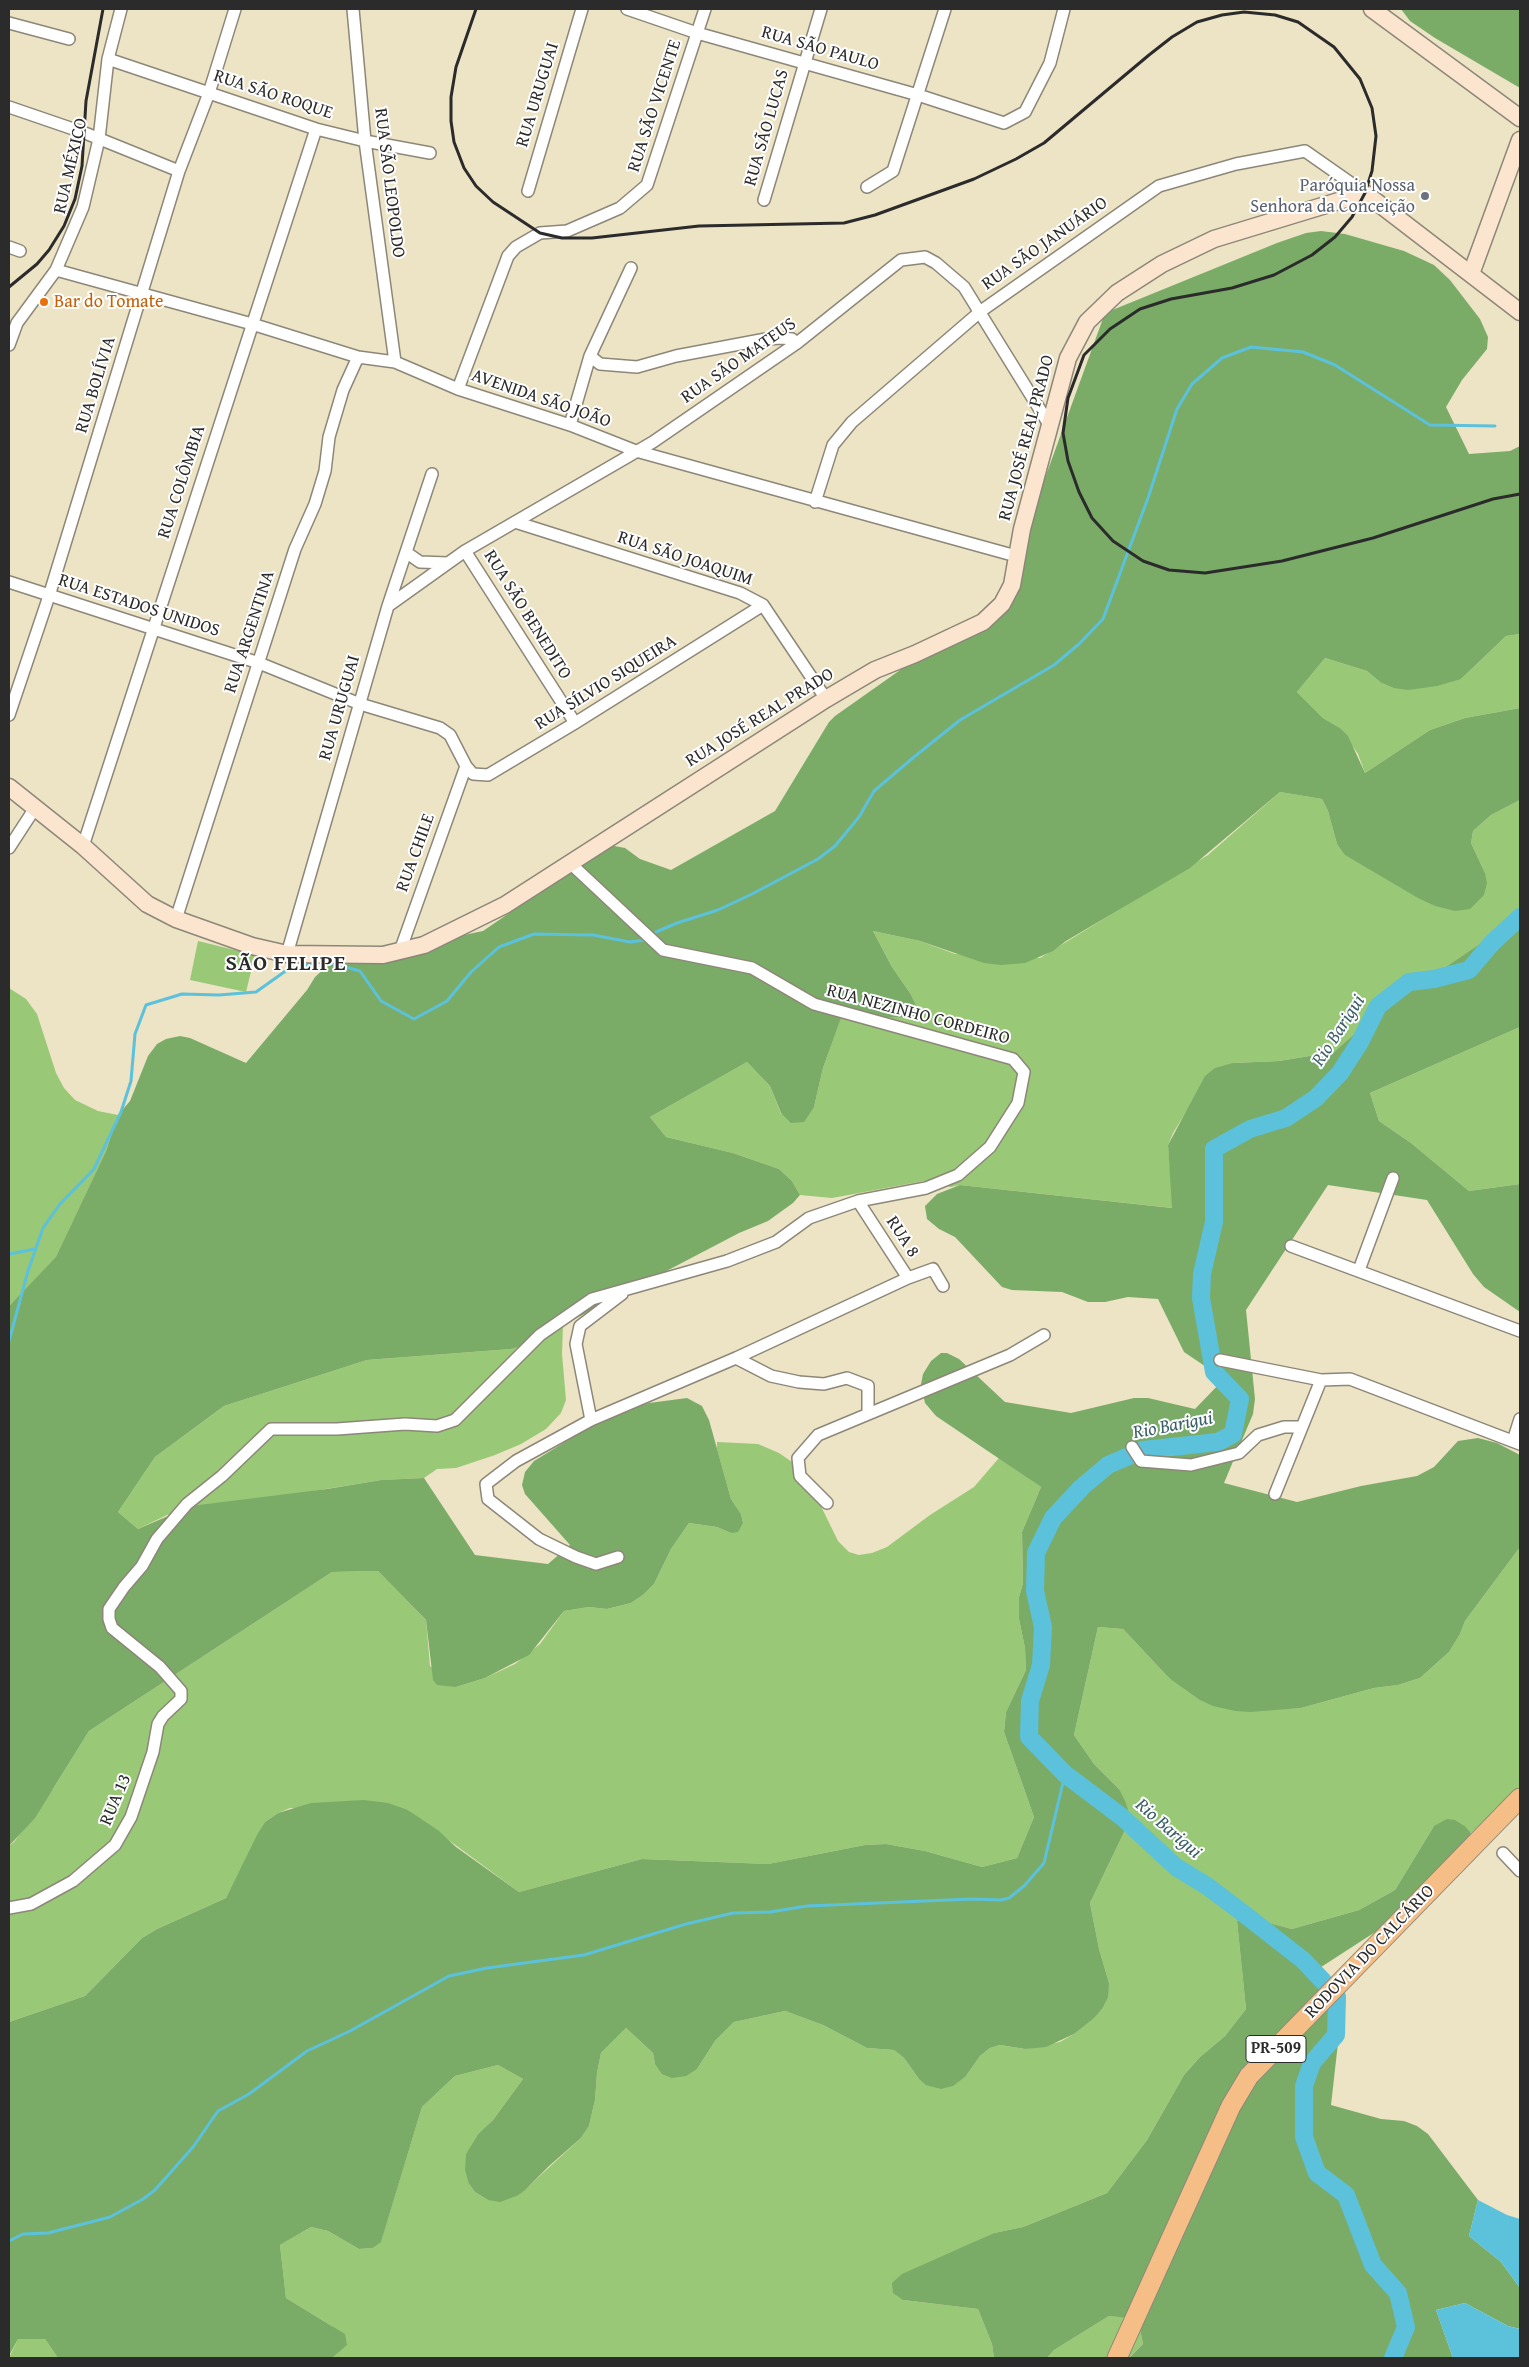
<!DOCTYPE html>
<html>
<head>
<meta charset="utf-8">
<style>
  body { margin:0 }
  #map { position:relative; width:1529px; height:2367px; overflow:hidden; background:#ede3c5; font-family:"Gentium Book Plus",serif }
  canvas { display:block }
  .frame { position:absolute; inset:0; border:10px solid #2b2b2b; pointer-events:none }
</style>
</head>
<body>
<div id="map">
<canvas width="1529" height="2367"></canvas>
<div class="frame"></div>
</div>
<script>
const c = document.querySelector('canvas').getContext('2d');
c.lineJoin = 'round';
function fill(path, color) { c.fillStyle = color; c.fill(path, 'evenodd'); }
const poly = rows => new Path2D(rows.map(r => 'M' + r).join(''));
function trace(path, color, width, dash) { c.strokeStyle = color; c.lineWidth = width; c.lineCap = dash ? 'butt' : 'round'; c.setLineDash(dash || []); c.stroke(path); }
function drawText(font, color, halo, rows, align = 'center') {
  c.font = font + ' "Gentium Book Plus",serif'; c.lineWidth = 4; c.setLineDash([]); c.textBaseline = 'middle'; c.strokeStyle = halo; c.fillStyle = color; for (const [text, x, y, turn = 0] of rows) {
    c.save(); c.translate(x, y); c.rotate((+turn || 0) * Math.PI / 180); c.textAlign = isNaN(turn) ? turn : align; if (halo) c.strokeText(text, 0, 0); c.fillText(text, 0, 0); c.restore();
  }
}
const green = poly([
  [1520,634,1520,708,1465,718,1430,730,1365,773,1358,754,1340,728,1323,718,1297,692,1325,658,1367,671,1380,682,1461,679,1506,636],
  [1280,792,1322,799,1328,811,1337,844,1346,855,1435,906,1485,873,1471,843,1473,831,1491,815,1520,800,1520,917,1334,1052,1279,1061,1233,1063,1186,1112,1173,1133,1168,1145,1173,1208,960,1185,951,1187,924,1181,832,1198,800,1195,792,1181,779,1169,733,1153,666,1137,650,1117,747,1062,770,1086,781,1114,814,1107,823,1068,841,1017,916,1017,910,993,892,967,873,931,920,941,955,954,1040,958,1208,855],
  [198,941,255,955,246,992,190,980],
  [9,988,26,999,37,1014,56,1073,64,1088,75,1100,98,1111,118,1115,106,1151,56,1258,9,1306],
  [1520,1027,1520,1184,1469,1191,1411,1143,1379,1121,1370,1093],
  [563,1325,562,1354,566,1400,561,1413,546,1429,521,1444,495,1455,456,1468,437,1469,424,1478,381,1480,167,1515,138,1529,118,1512,155,1457,224,1406,367,1360,511,1349],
  [717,1442,758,1444,779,1453,795,1464,813,1490,838,1541,849,1552,859,1555,872,1553,887,1547,930,1515,974,1487,999,1458,1041,1487,1022,1532,1023,1583,1019,1597,1019,1619,1025,1648,1026,1670,1006,1712,1004,1732,1034,1817,1017,1858,982,1867,925,1851,886,1844,865,1845,768,1864,642,1859,519,1892,408,1810,290,1808,278,1813,265,1822,226,1898,157,1929,142,1938,85,1996,9,2022,9,1846,14,1842,55,1786,89,1731,332,1572,378,1571,426,1620,430,1666,456,1687,485,1678,515,1664,540,1644,564,1611,589,1607,607,1609,631,1603,643,1595,654,1584,671,1549,689,1523,717,1527,731,1533,743,1523,741,1514,731,1499,717,1449],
  [1520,1547,1520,1790,1471,1833,1466,1827,1434,1826,1395,1890,1359,1910,1292,1929,1240,1916,1237,1921,1246,2009,1225,2036,1200,2057,1184,2075,1147,2140,1107,2193,1023,2227,994,2233,958,2250,903,2300,978,2309,992,2344,994,2358,331,2358,346,2345,332,2326,286,2298,280,2245,311,2227,328,2231,359,2249,373,2248,381,2241,422,2107,455,2076,498,2065,523,2079,493,2120,479,2133,469,2184,475,2192,488,2200,519,2195,581,2138,589,2126,595,2100,597,2073,601,2053,626,2028,653,2053,655,2064,697,2069,715,2041,734,2022,785,2011,823,2025,867,2048,894,2050,904,2058,919,2079,966,2076,980,2056,990,2048,1000,2045,1025,2049,1060,2042,1074,2034,1102,2009,1109,1983,1099,1949,1090,1903,1127,1826,1119,1789,1094,1764,1074,1735,1098,1627,1123,1629,1169,1678,1235,1711,1301,1708,1374,1688,1398,1685,1420,1678,1449,1652,1460,1634,1465,1621],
  [1109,2316,1138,2318,1143,2344,1129,2358,1047,2358,1054,2350],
  [18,2339,45,2339,58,2358,9,2358]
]);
const forest = poly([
  [1401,9,1520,9,1520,88,1435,38,1410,21],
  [1321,231,1345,234,1404,251,1434,265,1450,280,1480,319,1488,337,1487,349,1462,380,1446,407,1469,454,1510,451,1520,446,1520,634,1506,636,1461,679,1437,686,1408,690,1394,688,1380,682,1367,671,1325,658,1297,692,1323,718,1340,728,1348,736,1365,773,1430,730,1465,718,1520,708,1520,800,1491,815,1473,831,1471,843,1485,873,1487,883,1484,895,1470,909,1455,911,1435,906,1418,898,1345,855,1337,844,1328,811,1322,799,1280,792,1190,868,1066,941,1053,951,1025,963,1001,965,984,963,920,941,873,931,892,967,910,993,916,1006,916,1017,841,1018,823,1068,814,1107,804,1122,791,1123,781,1113,770,1086,747,1062,650,1117,666,1137,733,1153,779,1169,792,1181,800,1195,793,1203,768,1221,739,1233,527,1344,511,1349,367,1360,224,1406,155,1457,118,1512,138,1529,191,1506,327,1489,381,1480,424,1478,475,1555,548,1564,570,1545,525,1494,522,1485,525,1472,534,1461,601,1420,622,1411,649,1403,687,1398,702,1406,709,1420,731,1499,741,1514,743,1523,738,1532,731,1533,717,1527,689,1523,671,1549,654,1584,643,1595,631,1603,607,1609,589,1607,564,1611,529,1655,485,1678,456,1687,437,1685,433,1680,426,1620,378,1571,332,1572,89,1731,35,1818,9,1846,9,1306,56,1257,106,1151,118,1115,130,1101,148,1056,157,1044,166,1039,180,1036,190,1038,246,1063,307,990,315,977,326,967,345,960,483,931,609,845,625,848,640,859,671,870,775,811,829,722,835,716,1001,599,1105,313,1277,243,1306,233],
  [1520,917,1520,1027,1370,1093,1379,1121,1411,1143,1469,1191,1520,1184,1520,1312,1484,1287,1473,1274,1427,1200,1328,1185,1246,1310,1255,1399,1253,1414,1224,1483,1297,1502,1361,1486,1417,1476,1434,1467,1458,1441,1478,1438,1497,1443,1520,1455,1520,1547,1465,1621,1460,1634,1449,1652,1420,1678,1398,1685,1374,1688,1301,1708,1250,1712,1235,1711,1213,1706,1200,1700,1169,1678,1123,1629,1098,1627,1074,1735,1094,1764,1119,1789,1126,1803,1129,1813,1127,1826,1090,1903,1099,1949,1109,1983,1108,1997,1102,2009,1094,2018,1074,2034,1046,2047,1025,2049,1000,2045,990,2048,980,2056,966,2076,953,2086,941,2089,926,2085,919,2079,904,2058,894,2050,867,2048,823,2025,785,2011,734,2022,715,2041,697,2069,686,2076,672,2078,662,2074,655,2064,653,2053,626,2028,601,2053,597,2073,595,2100,589,2126,581,2138,549,2166,525,2190,519,2195,500,2202,488,2200,475,2192,469,2184,465,2170,466,2154,479,2133,493,2120,523,2079,498,2065,455,2076,422,2107,381,2242,373,2248,359,2249,328,2231,311,2227,280,2245,286,2298,345,2334,347,2345,333,2357,58,2358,45,2339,18,2339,9,2356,9,2022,85,1996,142,1938,157,1929,226,1898,257,1835,265,1822,278,1813,311,1803,364,1800,388,1803,408,1810,439,1831,456,1847,519,1892,642,1859,768,1864,865,1845,886,1844,925,1851,982,1867,1017,1858,1034,1817,1004,1732,1006,1712,1026,1670,1025,1648,1019,1619,1019,1597,1023,1583,1022,1532,1041,1487,936,1416,925,1403,921,1384,923,1374,931,1361,941,1353,947,1353,959,1359,1005,1402,1071,1413,1134,1398,1148,1398,1195,1409,1224,1379,1184,1352,1158,1299,1128,1297,1105,1302,1088,1302,1062,1292,1012,1290,1002,1287,955,1237,939,1229,927,1219,925,1206,937,1194,960,1185,1172,1208,1168,1145,1205,1076,1215,1068,1233,1063,1279,1061,1334,1052,1384,1009],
  [1447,1819,1455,1820,1466,1827,1471,1833,1461,1854,1386,1925,1315,1971,1339,2034,1331,2105,1381,2119,1404,2121,1417,2126,1428,2134,1478,2200,1469,2236,1501,2262,1520,2288,1520,2329,1508,2326,1465,2303,1436,2310,1453,2358,1129,2358,1143,2344,1138,2319,1109,2316,1054,2350,1047,2358,994,2358,992,2344,978,2309,903,2300,893,2293,892,2283,902,2274,994,2233,1023,2227,1107,2193,1147,2140,1184,2075,1200,2057,1225,2036,1246,2009,1237,1921,1241,1916,1292,1929,1359,1910,1395,1890,1434,1826]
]);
const water = poly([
  [1478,2200,1507,2215,1520,2219,1520,2288,1501,2262,1469,2236],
  [1465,2303,1508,2326,1520,2329,1520,2358,1453,2358,1436,2310]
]);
const stream = poly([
  [656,932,677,923,718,910,752,894,818,859,835,846,859,817,874,791,914,757,960,720,1054,665,1079,644,1103,619,1148,498,1177,409,1192,384,1222,358,1251,347,1303,352,1335,365,1430,425,1495,426],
  [9,1254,35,1249],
  [9,1341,28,1271,43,1228,60,1204,94,1169,121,1112,131,1081,135,1034,146,1005,182,994,219,995,256,992,287,970,323,961,360,971,381,1001,414,1019,447,1001,471,972,499,947,534,934,593,935,630,942,646,940],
  [9,2241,23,2234,48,2233,110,2217,143,2199,155,2190,193,2147,218,2111,249,2094,307,2051,350,2031,449,1976,487,1968,584,1955,686,1924,733,1913,770,1912,807,1906,972,1899,1001,1900,1009,1898,1024,1886,1044,1863,1065,1774]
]);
const river = poly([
  [1323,1981,1303,1960,1239,1910,1207,1886,1176,1867,1122,1817,1065,1774,1029,1737,1030,1701,1041,1665,1043,1627,1035,1591,1036,1553,1053,1518,1082,1487,1108,1465,1143,1450,1218,1442,1233,1434,1240,1399,1214,1372,1201,1298,1202,1274,1214,1222,1214,1149,1250,1129,1286,1118,1316,1098,1340,1073,1360,1042,1378,1006,1409,982,1434,979,1469,970,1492,943,1520,917],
  [1337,1997,1336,2035,1312,2063,1304,2086,1304,2137,1317,2173,1346,2195,1373,2265,1398,2293,1406,2327,1393,2358]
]);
const street = poly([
  [353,9,365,141,395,362],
  [627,9,697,33,918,95,1004,123,1025,112,1050,63,1064,9],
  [9,23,69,39],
  [108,59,316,129,365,141,430,153],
  [9,107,85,133,179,171],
  [867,187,893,171,945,9],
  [528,191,582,9],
  [764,200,821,9],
  [9,247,20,251],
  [56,270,252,324,358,357,395,362,458,389,570,425,636,451,1016,556],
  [9,345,17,323,56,270,83,207,99,139,108,59,121,9],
  [590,356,600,364,637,367,676,356,766,339,782,338,792,339,797,343],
  [458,389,508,256,516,247,540,233,567,231,620,208,647,185,705,9],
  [570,425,590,356,631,268],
  [815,502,833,445,852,422,981,311,1159,186,1236,164,1305,151,1365,193],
  [515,522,740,593,763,605,826,699],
  [465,551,575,723],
  [407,553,420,562,448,563],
  [9,582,259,663,360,704,440,728,450,735,466,766,473,774,488,775,575,723,763,605],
  [388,606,465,551,653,442,797,343,901,260,925,257,936,263,964,287,1050,426],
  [9,715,49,596,179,171,209,93,235,9],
  [83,846,316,129],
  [9,848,35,808],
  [176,919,295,549,315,504,325,471,329,437,343,390,358,357],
  [400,951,466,766],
  [287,954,388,606,432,474],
  [858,1201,908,1278],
  [1291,1246,1520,1331],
  [1359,1270,1393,1178],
  [736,1358,771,1376,799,1382,824,1384,847,1378,868,1386,868,1413],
  [1220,1360,1321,1380,1350,1379,1520,1444],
  [591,1420,576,1344,580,1326,622,1294],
  [1513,1441,1520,1419],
  [1132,1447,1141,1461,1191,1465,1239,1453,1258,1435,1284,1427,1302,1427],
  [1275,1494,1321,1380],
  [827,1503,800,1476,798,1458,818,1435,1010,1355,1044,1335],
  [618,1557,596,1564,576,1557,539,1539,488,1499,486,1484,516,1461,591,1420,736,1358,908,1278,933,1269,943,1286],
  [1503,1853,1520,1871],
  [9,1908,31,1904,73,1881,115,1845,131,1817,153,1752,158,1724,163,1716,181,1699,181,1691,160,1667,112,1628,109,1619,109,1609,124,1587,142,1566,157,1539,187,1504,222,1476,271,1429,337,1429,405,1424,437,1426,455,1420,540,1335,592,1299,727,1261,776,1242,809,1218,858,1201,926,1188,958,1175,990,1147,1018,1103,1024,1072,1013,1059,814,1004,752,968,663,950,569,862]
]);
const secondary = poly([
  [1372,9,1520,118],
  [1471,274,1520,140],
  [9,787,83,846,147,904,176,919,252,946,287,954,383,955,424,945,505,905,826,699,875,670,915,654,983,622,1002,604,1012,585,1022,529,1068,358,1087,322,1117,293,1162,264,1214,239,1365,193,1520,312]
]);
const primary = poly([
  [1117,2358,1231,2106,1249,2076,1520,1798]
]);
const rail = poly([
  [476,9,456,67,451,97,451,121,454,142,464,168,476,186,493,202,540,233,562,238,592,238,699,226,844,223,875,215,974,179,1016,159,1044,143,1149,55,1172,37,1197,22,1222,15,1244,12,1275,15,1298,22,1334,47,1360,79,1372,108,1376,136,1372,171,1365,193,1352,217,1335,237,1312,255,1274,275,1232,288,1171,299,1140,309,1110,329,1084,355,1068,398,1063,433,1068,461,1079,492,1092,518,1113,541,1143,561,1169,570,1205,573,1282,561,1373,538,1493,499,1520,494],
  [9,287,37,264,49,250,64,226,75,199,82,166,86,101,103,9]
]);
const markers = [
  [1425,196,5,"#6b7280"],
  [44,302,5,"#e8710a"]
];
const shields = [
  [1276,2049,60]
];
const shieldNames = [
  ["PR-509",1276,2049]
];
const streetNames = [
  ["RUA SÃO PAULO",820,49,16],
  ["RUA SÃO ROQUE",273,95,18],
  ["RUA URUGUAI",538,95,-73],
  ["RUA SÃO VICENTE",655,106,-72],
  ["RUA SÃO LUCAS",767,128,-74],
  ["RUA MÉXICO",71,166,-77],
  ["RUA SÃO LEOPOLDO",389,183,83],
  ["RUA SÃO JANUÁRIO",1045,244,-35],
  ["RUA SÃO MATEUS",739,361,-35],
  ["RUA BOLÍVIA",96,385,-73],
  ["AVENIDA SÃO JOÃO",541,399,19],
  ["RUA JOSÉ REAL PRADO",1027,438,-75],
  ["RUA COLÔMBIA",182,482,-72],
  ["RUA SÃO JOAQUIM",685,559,18],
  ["RUA ESTADOS UNIDOS",139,606,18],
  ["RUA SÃO BENEDITO",527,615,58],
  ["RUA ARGENTINA",250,632,-72],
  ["RUA SÍLVIO SIQUEIRA",606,683,-32],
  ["RUA URUGUAI",340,708,-74],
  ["RUA JOSÉ REAL PRADO",760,718,-32],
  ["RUA CHILE",416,853,-70],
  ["RUA NEZINHO CORDEIRO",918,1015,15],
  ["RUA 8",902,1237,57],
  ["RUA 13",116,1800,-67],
  ["RODOVIA DO CALCÁRIO",1370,1952,-46]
];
const worshipNames = [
  ["Paróquia Nossa",1415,186],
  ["Senhora da Conceição",1415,207]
];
const foodNames = [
  ["Bar do Tomate",54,302]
];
const waterNames = [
  ["Rio Barigui",1339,1031,-57],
  ["Rio Barigui",1173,1426,-11],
  ["Rio Barigui",1168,1829,41]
];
const districtNames = [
  ["SÃO FELIPE",286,964]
];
fill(green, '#99c877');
fill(forest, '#7aac68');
fill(water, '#5cc1da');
trace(stream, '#5cc1da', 3);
trace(river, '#5cc1da', 18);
trace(street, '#8c8778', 14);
trace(secondary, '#8c8778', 19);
trace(primary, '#8c8778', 21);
trace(street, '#fff', 11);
trace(secondary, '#fbe5cf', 16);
trace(primary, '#f6be87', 19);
trace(rail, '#2b2b2b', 3);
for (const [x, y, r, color] of markers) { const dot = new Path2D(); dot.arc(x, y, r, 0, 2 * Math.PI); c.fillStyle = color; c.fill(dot); trace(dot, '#fff', 2); }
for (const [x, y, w] of shields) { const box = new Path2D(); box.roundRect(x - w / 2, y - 13.5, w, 27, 4); c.fillStyle = '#fff'; c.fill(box); trace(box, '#2b2b2b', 1); }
drawText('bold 16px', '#2b2b2b', null, shieldNames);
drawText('18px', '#2b2b2b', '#fff', streetNames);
drawText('18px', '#5b616d', '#fff', worshipNames, 'right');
drawText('18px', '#c56008', '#fff', foodNames, 'left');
drawText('italic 19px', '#3c6068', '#fff', waterNames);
c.letterSpacing = '1px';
drawText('bold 22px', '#2b2b2b', '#fff', districtNames);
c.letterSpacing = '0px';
</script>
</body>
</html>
